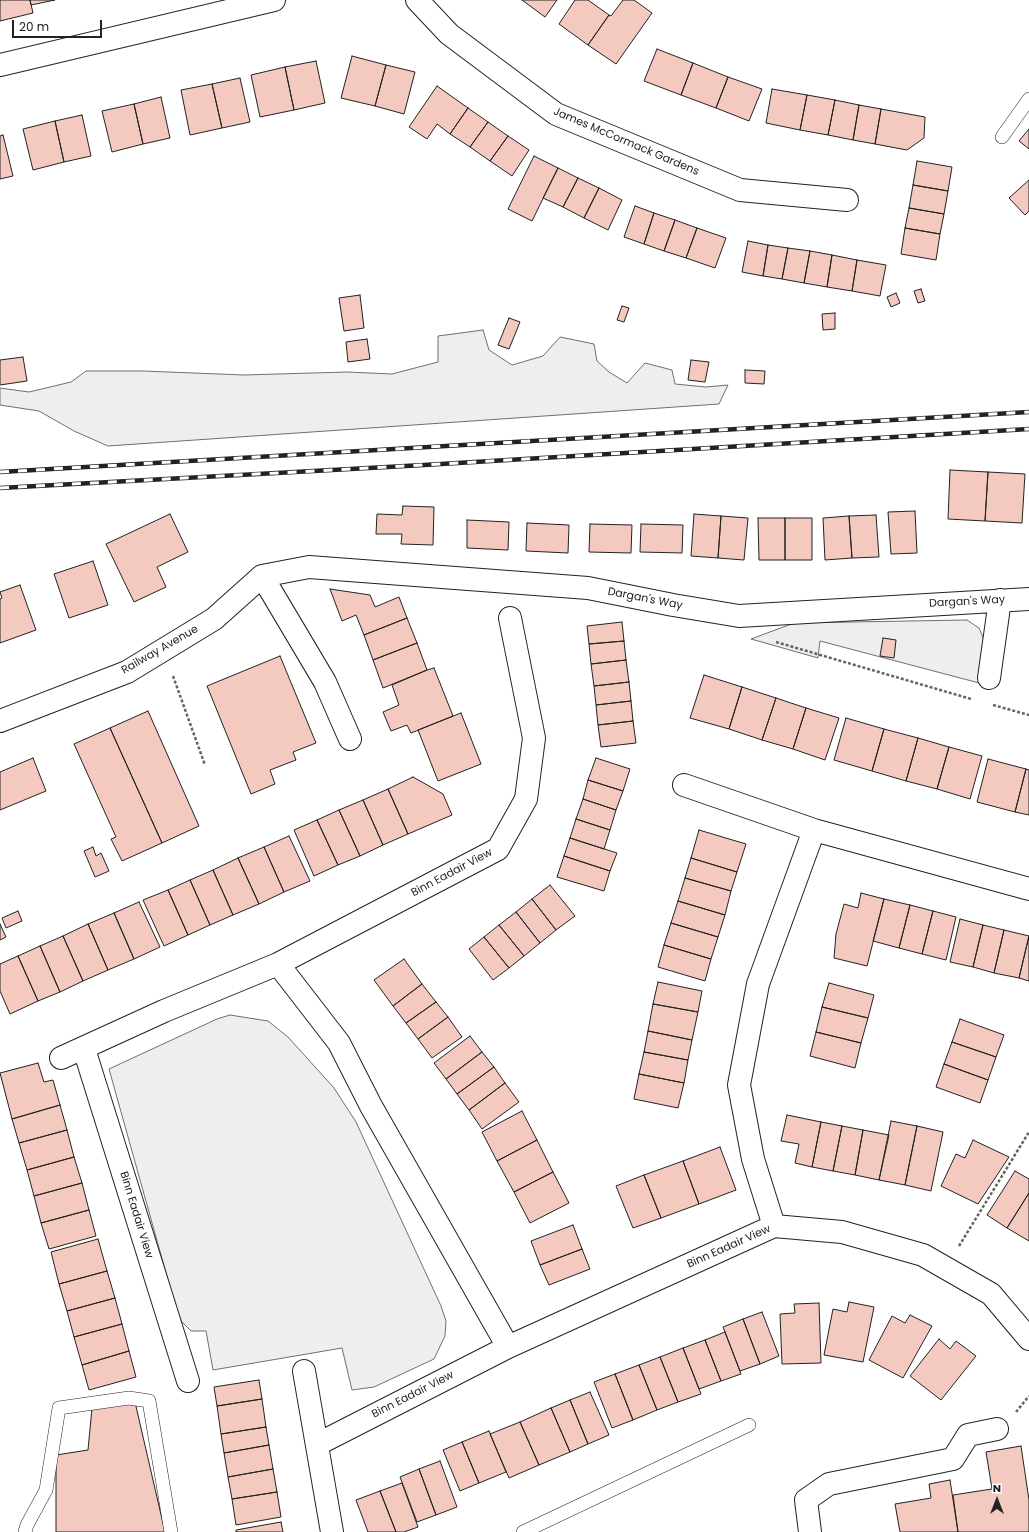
<!DOCTYPE html>
<html>
<head>
<meta charset="utf-8">
<style>
  body { margin:0 }
  #map { position:relative; width:1029px; height:1532px; overflow:hidden; background:#fff; font-family:Poppins,sans-serif }
  canvas { display:block }
  .north { position:absolute; left:977px; top:1480px; width:40px; height:40px; -webkit-text-stroke:3px #fff; paint-order:stroke; rotate:0deg; font-size:11px; font-weight:700; line-height:16px; text-align:center; color:#222 }
  .north::after { content:''; display:block; margin:auto; width:14px; height:18px; background:#222; clip-path:polygon(50% 0,100% 100%,50% 72%,0 100%) }
  .scale { position:absolute; left:12px; top:20px; width:90px; height:18px; box-sizing:border-box; border:2px solid #222; border-top:0; padding-left:5px; font-size:12px; line-height:14px; white-space:nowrap; color:#222; -webkit-text-stroke:3px #fff; paint-order:stroke }
</style>
</head>
<body>
<div id="map">
<canvas width="1029" height="1532"></canvas>
<div class="north">N</div>
<div class="scale">20 m</div>
</div>
<script>
const c = document.querySelector('canvas').getContext('2d');
c.lineJoin = 'round';
function fill(path, color) { c.fillStyle = color; c.fill(path, 'evenodd'); }
const poly = rows => new Path2D(rows.map(r => 'M' + r).join(''));
function trace(path, color, width, dash) { c.strokeStyle = color; c.lineWidth = width; c.lineCap = dash ? 'butt' : 'round'; c.setLineDash(dash || []); c.stroke(path); }
function drawText(font, color, halo, rows, align = 'center') {
  c.font = font + ' Poppins,sans-serif'; c.lineWidth = 3; c.setLineDash([]); c.textBaseline = 'middle'; c.strokeStyle = halo; c.fillStyle = color; for (const [text, x, y, turn = 0] of rows) {
    c.save(); c.translate(x, y); c.rotate((+turn || 0) * Math.PI / 180); c.textAlign = isNaN(turn) ? turn : align; if (halo) c.strokeText(text, 0, 0); c.fillText(text, 0, 0); c.restore();
  }
}
const green = poly([
  [483,330,489,350,512,365,543,356,560,337,594,344,597,361,609,372,627,383,645,363,672,370,675,384,706,387,728,385,719,404,108,446,74,431,39,411,0,405,0,388,29,392,71,382,86,371,143,371,244,375,347,372,392,374,438,362,438,336,483,330],
  [967,620,979,628,987,647,983,684,820,641,818,658,751,639,794,623,967,620],
  [230,1015,268,1021,288,1037,334,1088,356,1122,441,1306,446,1321,445,1336,434,1359,374,1387,352,1390,342,1348,213,1370,206,1331,191,1331,181,1321,175,1305,109,1069,217,1019,230,1015]
]);
const building = poly([
  [0,0,30,0,33,13,0,21,0,0],
  [30,0,55,0,31,5,30,0],
  [522,0,557,0,545,17,522,0],
  [575,0,588,0,609,15,588,45,559,24,575,0],
  [623,0,634,0,652,13,616,64,588,45,609,15,611,16,623,0],
  [657,49,693,63,681,95,644,81,657,49],
  [352,56,386,65,375,106,341,98,352,56],
  [316,61,325,103,294,110,285,67,316,61],
  [693,63,728,77,716,108,681,95,693,63],
  [386,65,415,72,404,114,375,106,386,65],
  [285,67,294,110,260,117,251,75,285,67],
  [728,77,762,89,749,121,716,108,728,77],
  [240,78,250,122,222,128,212,84,240,78],
  [212,84,222,128,190,135,181,90,212,84],
  [437,86,468,108,450,134,437,124,427,139,409,127,437,86],
  [772,89,807,95,800,130,766,123,772,89],
  [807,95,835,100,828,135,800,130,807,95],
  [161,97,170,138,143,144,134,104,161,97],
  [835,100,859,105,853,140,828,135,835,100],
  [134,104,143,144,112,152,102,111,134,104],
  [859,105,881,109,875,144,853,140,859,105],
  [468,108,488,122,470,147,450,134,468,108],
  [881,109,925,117,924,138,907,150,875,144,881,109],
  [82,115,91,156,64,162,55,121,82,115],
  [55,121,64,162,33,170,23,129,55,121],
  [488,122,508,136,490,161,470,147,488,122],
  [1029,129,1029,149,1019,141,1029,129],
  [3,135,13,176,0,179,0,136,3,135],
  [508,136,529,150,512,176,490,161,508,136],
  [534,156,558,168,532,221,508,209,534,156],
  [917,161,952,167,948,191,913,185,917,161],
  [558,168,578,178,563,207,543,198,558,168],
  [578,178,599,188,584,218,563,207,578,178],
  [1029,180,1029,211,1025,215,1009,198,1029,180],
  [913,185,948,191,944,214,909,208,913,185],
  [599,188,622,200,608,230,584,218,599,188],
  [635,206,654,213,644,244,624,237,635,206],
  [909,208,944,214,940,234,905,228,909,208],
  [654,213,675,220,664,251,644,244,654,213],
  [675,220,697,228,686,258,664,251,675,220],
  [697,228,726,238,715,268,686,258,697,228],
  [905,228,940,234,936,260,901,254,905,228],
  [748,241,768,245,763,276,742,272,748,241],
  [768,245,788,248,782,279,763,276,768,245],
  [788,248,810,251,804,283,782,279,788,248],
  [810,251,832,255,827,287,804,283,810,251],
  [832,255,857,260,852,291,827,287,832,255],
  [857,260,886,265,880,296,852,291,857,260],
  [921,289,925,301,918,303,914,291,921,289],
  [896,293,900,303,891,307,887,297,896,293],
  [360,295,364,328,344,331,339,298,360,295],
  [622,306,629,308,624,322,617,320,622,306],
  [835,313,835,329,823,330,822,314,835,313],
  [509,318,520,322,509,349,498,345,509,318],
  [367,339,370,359,348,362,346,342,367,339],
  [23,357,27,381,0,385,0,360,23,357],
  [691,360,709,362,705,382,688,380,691,360],
  [745,370,765,371,764,384,745,383,745,370],
  [950,470,988,472,985,521,948,519,950,470],
  [988,472,1025,474,1022,523,985,521,988,472],
  [403,506,434,507,433,545,401,544,402,534,376,534,377,514,402,515,403,506],
  [915,511,917,553,891,554,888,512,915,511],
  [170,514,188,552,157,567,166,587,134,602,106,544,170,514],
  [694,514,721,516,718,558,691,556,694,514],
  [876,515,879,557,852,558,849,516,876,515],
  [721,516,748,518,744,560,718,558,721,516],
  [849,516,852,558,825,560,823,518,849,516],
  [758,518,785,518,785,560,759,560,758,518],
  [785,518,812,518,812,560,785,560,785,518],
  [467,520,509,522,508,550,467,548,467,520],
  [527,523,569,525,568,553,526,551,527,523],
  [590,524,632,525,631,553,589,552,590,524],
  [641,524,683,525,682,553,640,552,641,524],
  [93,561,108,605,69,618,54,574,93,561],
  [20,585,36,630,0,643,0,599,2,598,0,592,20,585],
  [330,589,370,595,375,607,399,597,407,618,364,635,356,615,342,621,330,589],
  [407,618,417,643,373,660,364,635,407,618],
  [622,622,624,641,589,644,587,626,622,622],
  [883,638,896,640,894,658,880,656,883,638],
  [624,641,626,660,591,664,589,644,624,641],
  [417,643,427,670,383,688,373,660,417,643],
  [280,656,316,743,293,752,296,760,270,770,275,784,251,794,207,686,280,656],
  [626,660,629,682,594,686,591,664,626,660],
  [434,668,453,716,411,733,407,725,391,731,383,712,399,705,392,685,427,670,434,668],
  [704,675,742,687,729,729,690,718,704,675],
  [629,682,631,701,596,705,594,686,629,682],
  [742,687,776,698,762,740,729,729,742,687],
  [776,698,806,708,793,749,762,740,776,698],
  [631,701,633,721,598,725,596,705,631,701],
  [806,708,839,718,825,760,793,749,806,708],
  [148,711,199,826,162,843,110,728,148,711],
  [461,713,481,764,438,781,418,730,461,713],
  [846,718,884,729,872,771,834,760,846,718],
  [633,721,636,743,601,747,598,725,633,721],
  [110,728,162,843,122,861,111,839,116,837,74,744,110,728],
  [884,729,918,738,906,781,872,771,884,729],
  [918,738,949,747,937,789,906,781,918,738],
  [949,747,982,756,970,799,937,789,949,747],
  [33,758,46,791,0,810,0,772,33,758],
  [596,758,630,769,623,791,588,780,596,758],
  [988,759,1026,769,1015,812,977,802,988,759],
  [1026,769,1029,770,1029,815,1015,812,1026,769],
  [413,777,443,794,452,815,408,834,388,789,413,777],
  [588,780,623,791,616,810,583,799,588,780],
  [388,789,408,834,383,845,363,800,388,789],
  [583,799,616,810,610,830,576,819,583,799],
  [363,800,383,845,360,856,339,810,363,800],
  [339,810,360,856,338,865,317,820,339,810],
  [576,819,610,830,604,849,570,838,576,819],
  [317,820,338,865,314,876,294,830,317,820],
  [699,830,746,844,737,872,691,858,699,830],
  [289,836,310,881,284,892,264,847,289,836],
  [570,838,617,853,610,871,564,856,570,838],
  [93,847,96,856,101,853,109,871,95,877,84,851,93,847],
  [264,847,284,892,259,904,238,858,264,847],
  [564,856,610,871,604,891,557,877,564,856],
  [238,858,259,904,233,915,213,870,238,858],
  [691,858,737,872,731,891,685,878,691,858],
  [213,870,233,915,210,925,190,880,213,870],
  [685,878,731,891,725,915,678,901,685,878],
  [190,880,210,925,188,935,168,890,190,880],
  [550,885,575,916,556,930,532,899,550,885],
  [168,890,188,935,164,946,143,900,168,890],
  [861,893,884,899,867,966,834,958,836,934,844,904,858,908,861,893],
  [532,899,556,930,540,943,516,912,532,899],
  [884,899,910,905,899,948,873,941,884,899],
  [678,901,725,915,718,937,671,923,678,901],
  [139,902,160,947,134,959,114,913,139,902],
  [910,905,933,911,922,954,899,948,910,905],
  [18,911,22,921,6,928,2,918,18,911],
  [933,911,956,917,946,960,922,954,933,911],
  [516,912,540,943,524,956,499,925,516,912],
  [114,913,134,959,108,970,88,924,114,913],
  [960,919,983,925,973,967,950,962,960,919],
  [671,923,718,937,711,959,664,945,671,923],
  [0,924,6,937,0,940,0,924],
  [88,924,108,970,83,981,63,936,88,924],
  [499,925,524,956,509,968,484,937,499,925],
  [983,925,1004,930,994,973,973,967,983,925],
  [1004,930,1029,936,1019,978,994,973,1004,930],
  [63,936,83,981,60,992,40,946,63,936],
  [1029,936,1029,981,1019,978,1029,936],
  [484,937,509,968,493,980,469,949,484,937],
  [664,945,711,959,705,981,658,967,664,945],
  [40,946,60,992,38,1001,18,956,40,946],
  [18,956,38,1001,10,1014,0,991,0,964,18,956],
  [404,959,422,984,393,1006,374,980,404,959],
  [658,982,702,991,698,1012,653,1004,658,982],
  [829,983,874,995,868,1018,822,1007,829,983],
  [422,984,436,1002,406,1023,393,1006,422,984],
  [436,1002,448,1017,418,1039,406,1023,436,1002],
  [653,1004,698,1012,692,1040,648,1031,653,1004],
  [822,1007,868,1018,861,1043,816,1032,822,1007],
  [448,1017,462,1037,432,1058,418,1039,448,1017],
  [960,1019,1004,1035,996,1057,952,1042,960,1019],
  [648,1031,692,1040,688,1060,644,1052,648,1031],
  [816,1032,861,1043,855,1068,810,1056,816,1032],
  [470,1036,482,1052,446,1079,434,1063,470,1036],
  [952,1042,996,1057,988,1080,944,1064,952,1042],
  [482,1052,494,1067,457,1094,446,1079,482,1052],
  [644,1052,688,1060,684,1083,639,1074,644,1052],
  [38,1063,44,1082,53,1080,60,1105,12,1119,0,1073,38,1063],
  [944,1064,988,1080,980,1103,936,1087,944,1064],
  [494,1067,505,1083,469,1110,457,1094,494,1067],
  [639,1074,684,1083,678,1108,634,1099,639,1074],
  [505,1083,519,1102,482,1129,469,1110,505,1083],
  [60,1105,67,1130,19,1143,12,1119,60,1105],
  [522,1111,537,1140,497,1161,482,1132,522,1111],
  [787,1115,821,1122,812,1167,795,1163,799,1144,781,1141,787,1115],
  [891,1121,917,1126,905,1185,879,1180,891,1121],
  [821,1122,842,1126,833,1171,812,1167,821,1122],
  [842,1126,863,1130,855,1175,833,1171,842,1126],
  [917,1126,943,1132,931,1191,905,1185,917,1126],
  [67,1130,74,1157,27,1170,19,1143,67,1130],
  [863,1130,889,1135,879,1180,855,1175,863,1130],
  [537,1140,553,1172,514,1192,497,1161,537,1140],
  [973,1140,1009,1157,978,1204,941,1186,956,1154,965,1158,973,1140],
  [720,1147,736,1190,699,1204,683,1161,720,1147],
  [74,1157,82,1183,34,1196,27,1170,74,1157],
  [683,1161,699,1204,661,1218,644,1175,683,1161],
  [1015,1171,1029,1179,1029,1193,1007,1228,987,1215,1015,1171],
  [553,1172,569,1203,530,1223,514,1192,553,1172],
  [644,1175,661,1218,633,1228,616,1186,644,1175],
  [82,1183,89,1210,41,1223,34,1196,82,1183],
  [1029,1193,1029,1241,1007,1228,1029,1193],
  [89,1210,96,1236,49,1249,41,1223,89,1210],
  [573,1225,582,1249,540,1265,531,1241,573,1225],
  [98,1239,107,1271,59,1284,51,1252,98,1239],
  [582,1249,590,1269,549,1285,540,1265,582,1249],
  [107,1271,115,1298,67,1311,59,1284,107,1271],
  [115,1298,122,1324,74,1337,67,1311,115,1298],
  [849,1302,874,1307,863,1362,824,1355,833,1309,847,1312,849,1302],
  [819,1303,821,1363,782,1364,780,1314,795,1313,794,1304,819,1303],
  [762,1312,779,1356,760,1364,743,1319,762,1312],
  [910,1315,932,1326,903,1378,869,1360,892,1316,905,1323,910,1315],
  [743,1319,760,1364,740,1371,723,1327,743,1319],
  [122,1324,129,1351,82,1365,74,1337,122,1324],
  [725,1332,741,1374,721,1381,705,1340,725,1332],
  [939,1339,950,1349,956,1341,976,1356,941,1400,910,1376,939,1339],
  [705,1340,721,1381,699,1389,683,1348,705,1340],
  [683,1348,701,1394,678,1402,660,1357,683,1348],
  [129,1351,136,1377,89,1390,82,1365,129,1351],
  [660,1357,678,1402,657,1410,639,1365,660,1357],
  [639,1365,657,1410,633,1420,615,1374,639,1365],
  [615,1374,633,1420,612,1428,594,1382,615,1374],
  [259,1380,262,1399,217,1406,214,1387,259,1380],
  [590,1392,609,1435,588,1444,570,1400,590,1392],
  [262,1399,266,1427,221,1434,217,1406,262,1399],
  [570,1400,588,1444,570,1452,551,1408,570,1400],
  [135,1402,165,1532,56,1532,56,1455,88,1450,92,1408,135,1402],
  [551,1408,570,1452,539,1465,520,1422,551,1408],
  [520,1422,539,1465,509,1478,490,1434,520,1422],
  [266,1427,269,1445,224,1453,221,1434,266,1427],
  [489,1431,506,1472,479,1483,462,1442,489,1431],
  [462,1442,479,1483,460,1491,443,1450,462,1442],
  [269,1445,273,1469,228,1477,224,1453,269,1445],
  [1021,1446,1029,1500,1029,1532,958,1532,953,1495,992,1489,986,1452,1021,1446],
  [440,1461,457,1507,436,1515,419,1469,440,1461],
  [273,1469,277,1492,232,1499,228,1477,273,1469],
  [419,1469,436,1515,417,1522,400,1477,419,1469],
  [950,1480,958,1532,900,1532,895,1504,931,1498,929,1484,950,1480],
  [402,1483,418,1527,404,1532,396,1532,380,1491,402,1483],
  [380,1491,396,1532,368,1532,356,1500,380,1491],
  [277,1492,281,1517,236,1525,232,1499,277,1492],
  [281,1522,283,1532,236,1532,236,1530,281,1522]
]);
const path = poly([
  [776,642,971,699],
  [173,676,205,765],
  [993,705,1029,715],
  [959,1246,1029,1132],
  [1016,1412,1029,1396]
]);
const service = poly([
  [1002,137,1029,99],
  [25,1532,27,1525,46,1490,59,1408,129,1398,149,1401,171,1532],
  [523,1532,749,1425]
]);
const minor = poly([
  [417,0,449,34,556,114,740,190,847,200],
  [0,65,274,0],
  [262,576,325,682,350,739],
  [989,678,1000,600],
  [0,721,127,672,214,619,262,576,309,567,588,588,673,605,739,616,1029,599],
  [684,785,814,830,1029,889],
  [278,964,339,1043,371,1106,508,1347],
  [84,1049,188,1381],
  [61,1058,164,1011,278,964,498,849,526,799,534,738,510,618],
  [774,1226,753,1159,739,1085,758,984,814,830],
  [304,1371,332,1532],
  [318,1444,508,1347,774,1226,842,1232,923,1255,991,1294,1029,1339],
  [810,1532,806,1500,829,1484,953,1459,968,1435,997,1429]
]);
const rail = poly([
  [0,472,1029,412],
  [0,488,424,465,1029,429]
]);
const streetNames = [
  ["James McCormack Gardens",626,142,23],
  ["Dargan's Way",645,599,11],
  ["Dargan's Way",967,602,-3],
  ["Railway Avenue",160,650,-30],
  ["Binn Eadair View",452,873,-28],
  ["Binn Eadair View",136,1215,73],
  ["Binn Eadair View",729,1247,-24],
  ["Binn Eadair View",413,1395,-27]
];
fill(green, '#eee');
trace(green, '#6f6f6f', 1);
fill(building, '#f3c9c0');
trace(building, '#222', 1);
trace(service, '#222', 14);
trace(minor, '#222', 24);
trace(path, '#646464', 2.5, [3, 2]);
trace(service, '#fff', 13);
trace(minor, '#fff', 22);
trace(rail, '#222', 4.5);
trace(rail, '#fff', 3, [9]);
drawText('11px', '#222', '#fff', streetNames);
</script>
</body>
</html>
